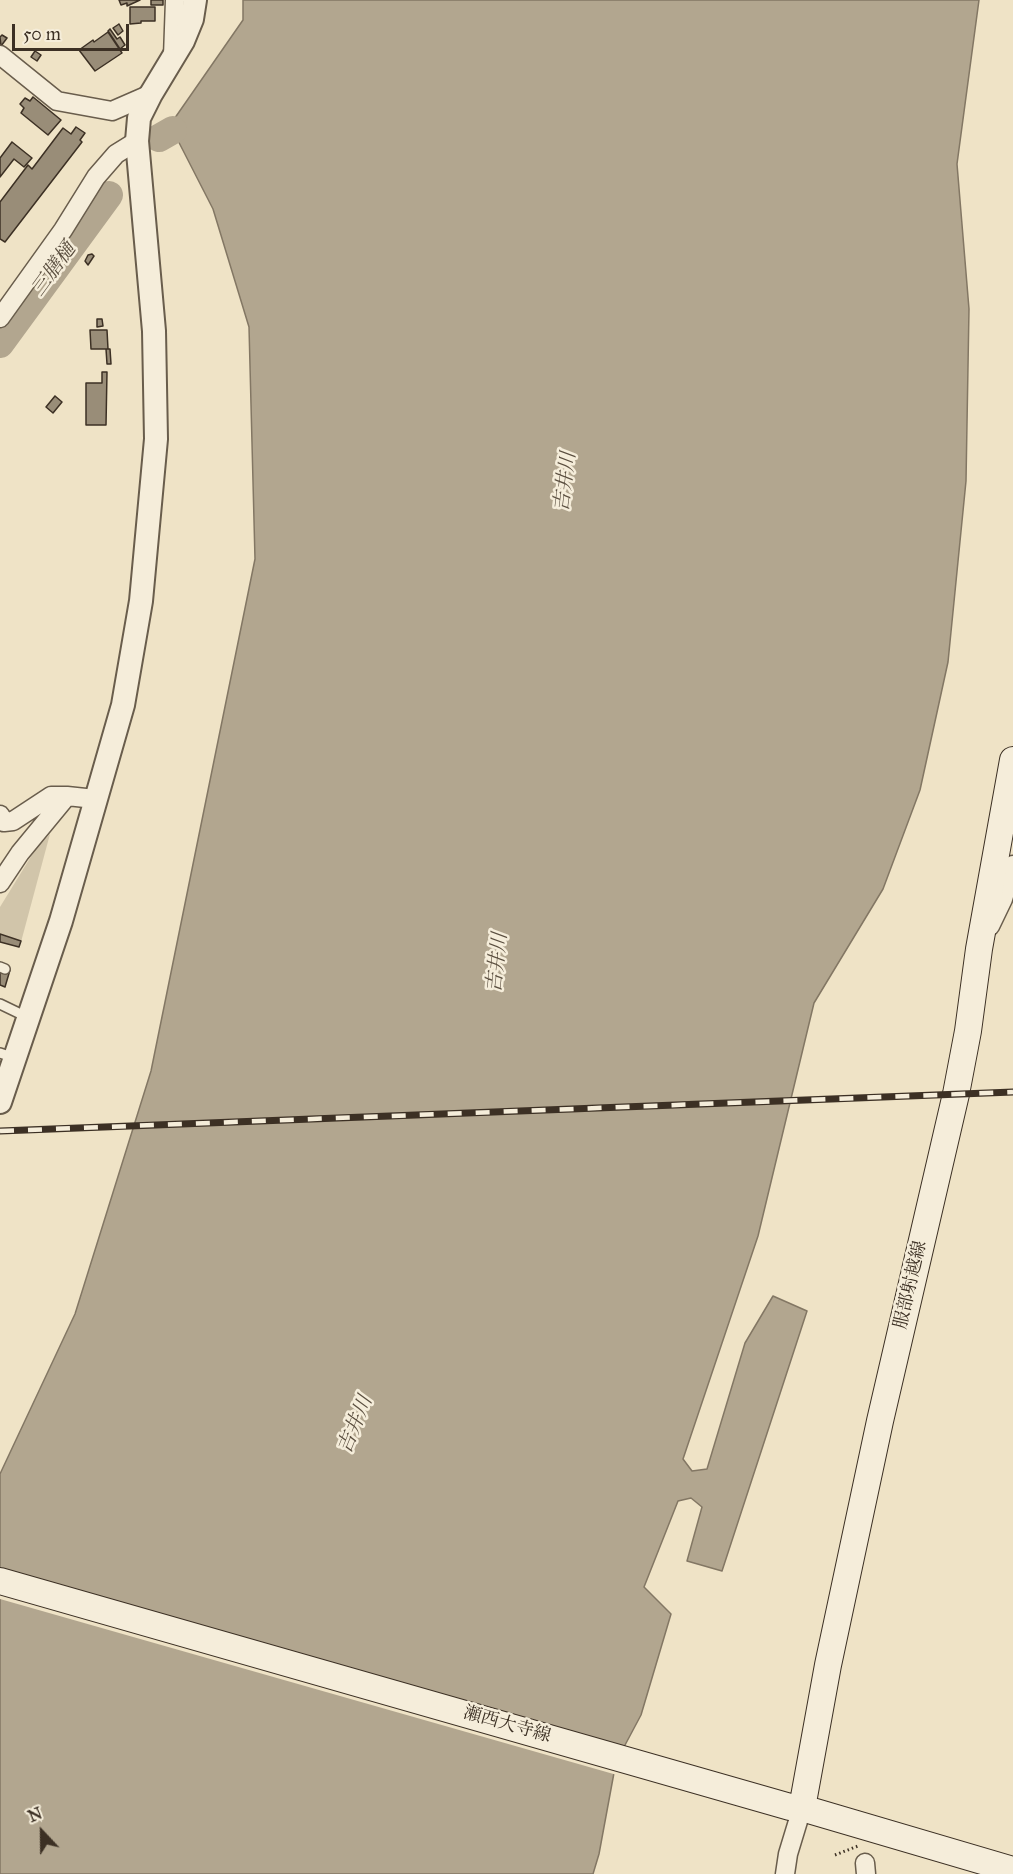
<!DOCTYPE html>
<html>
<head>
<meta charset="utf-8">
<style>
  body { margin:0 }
  #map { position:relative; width:1013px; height:1874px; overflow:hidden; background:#efe3c6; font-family:"IM FELL Great Primer",serif }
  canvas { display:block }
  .north { position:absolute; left:12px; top:1802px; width:60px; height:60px; -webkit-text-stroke:4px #f5edda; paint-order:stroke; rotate:338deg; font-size:16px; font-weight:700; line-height:24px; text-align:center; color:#3c3024 }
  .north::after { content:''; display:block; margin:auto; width:21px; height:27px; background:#3c3024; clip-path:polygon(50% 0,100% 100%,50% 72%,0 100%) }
  .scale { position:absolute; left:12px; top:24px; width:117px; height:27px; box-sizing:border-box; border:3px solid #3c3024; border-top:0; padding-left:8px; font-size:18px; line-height:21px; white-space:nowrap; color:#3c3024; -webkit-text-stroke:4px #f5edda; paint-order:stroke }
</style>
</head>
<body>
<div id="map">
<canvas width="1013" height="1874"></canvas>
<div class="north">N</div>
<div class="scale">50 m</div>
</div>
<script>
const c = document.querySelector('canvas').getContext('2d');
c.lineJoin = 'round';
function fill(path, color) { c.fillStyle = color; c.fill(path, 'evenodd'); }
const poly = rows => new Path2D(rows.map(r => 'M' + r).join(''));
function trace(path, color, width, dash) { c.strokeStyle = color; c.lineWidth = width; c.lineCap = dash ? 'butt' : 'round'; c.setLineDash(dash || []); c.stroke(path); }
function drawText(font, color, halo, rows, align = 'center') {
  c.font = font + ' "IM FELL Great Primer","Noto Serif JP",serif'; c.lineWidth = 5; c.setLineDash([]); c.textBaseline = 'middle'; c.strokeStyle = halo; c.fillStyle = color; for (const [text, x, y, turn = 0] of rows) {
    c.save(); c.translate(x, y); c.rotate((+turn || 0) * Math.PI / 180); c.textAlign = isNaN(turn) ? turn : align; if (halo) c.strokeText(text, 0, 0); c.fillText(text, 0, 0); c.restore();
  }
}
const green = poly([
  [50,834,21,942,0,935,0,907,35,850]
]);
const water = poly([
  [243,0,979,0,957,164,969,309,966,481,948,662,920,790,883,889,814,1003,758,1236,683,1459,692,1471,707,1469,745,1343,773,1296,807,1311,722,1571,687,1561,702,1507,691,1498,678,1501,644,1587,671,1614,641,1715,616,1762,599,1854,593,1874,0,1874,0,1474,75,1314,151,1071,255,559,249,327,213,209,170,125,243,20,243,0]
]);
const pier = poly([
  [0,1572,619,1763,617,1775,0,1599]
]);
const river = poly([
  [159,138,173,130],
  [0,344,109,195]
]);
const building = poly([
  [119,0,140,0,127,6,127,3,121,5,119,0],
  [151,0,163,0,163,5,151,5,151,0],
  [130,7,155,7,155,21,141,21,141,23,130,24,130,7],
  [119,24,123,31,118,35,113,28,119,24],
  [110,29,117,39,120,37,125,45,120,49,108,31,110,29],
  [108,32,122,53,95,71,79,50,93,40,94,42,108,32],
  [2,35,7,38,1,46,0,37,2,35],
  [35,51,41,55,37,61,31,57,35,51],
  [33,97,61,120,48,135,21,113,24,108,20,104,25,98,30,101,33,97],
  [76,127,85,133,80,140,82,142,5,242,0,239,0,202,28,165,32,169,63,128,71,134,76,127],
  [12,142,32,158,24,167,14,159,0,177,0,158,12,142],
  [92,254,94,256,88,265,85,261,88,255,92,254],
  [97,319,102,319,103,326,97,327,97,319],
  [90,330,107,330,108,349,91,349,90,330],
  [106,349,110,349,111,364,107,364,106,349],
  [102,372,107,372,106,425,86,425,86,383,102,383,102,372],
  [55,396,62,402,53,413,46,407,55,396],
  [0,934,21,941,19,947,0,942,0,934],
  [0,967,10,970,5,987,0,985,0,967]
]);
const path = poly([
  [835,1855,858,1846]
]);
const service = poly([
  [0,967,5,969],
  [0,1004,29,1018],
  [0,1053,15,1058]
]);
const minor = poly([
  [0,55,57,101,112,111,151,94],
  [173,57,175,0],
  [0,318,63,230,96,177,116,154,137,141],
  [0,815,4,822,13,821,51,796,67,796],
  [0,883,20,853,67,796,95,799],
  [990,926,1003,899,1013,865],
  [865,1863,866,1874],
  [785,1874,788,1854,802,1808]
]);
const tertiary = poly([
  [0,1102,61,921,123,705,141,601,156,439,154,331,137,141,139,118,151,94,183,41,192,19,195,0]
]);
const secondary = poly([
  [0,1581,790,1807,802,1808,1013,1870],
  [802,1808,828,1665,880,1421,956,1094,968,1031,979,949,1013,760]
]);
const rail = poly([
  [0,1131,1013,1092]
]);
const streetNames = [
  ["服部射越線",911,1285,-77],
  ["瀬西大寺線",507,1725,16]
];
const waterNames = [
  ["三膳樋",54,270,-54],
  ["吉井川",566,482,-83],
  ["吉井川",498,963,-84],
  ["吉井川",356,1425,-68]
];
fill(green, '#d1c5aa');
fill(water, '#b2a68f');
trace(water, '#837764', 1.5);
fill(pier, '#efe3c6');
trace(river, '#b2a68f', 28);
fill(building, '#998d78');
trace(building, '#3c3024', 1.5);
trace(service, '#695d4c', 12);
trace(minor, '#695d4c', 21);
trace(tertiary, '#695d4c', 26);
trace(secondary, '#3c3024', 28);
trace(path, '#3c3024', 3, [1.5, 3]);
trace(service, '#f5edda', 9);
trace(minor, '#f5edda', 18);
trace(tertiary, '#f5edda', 22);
trace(secondary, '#f5edda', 26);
trace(rail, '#3c3024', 7);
trace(rail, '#f5edda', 4.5, [14]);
drawText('18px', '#3c3024', '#f5edda', streetNames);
drawText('italic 20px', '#5a4e3f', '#f5edda', waterNames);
</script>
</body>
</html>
